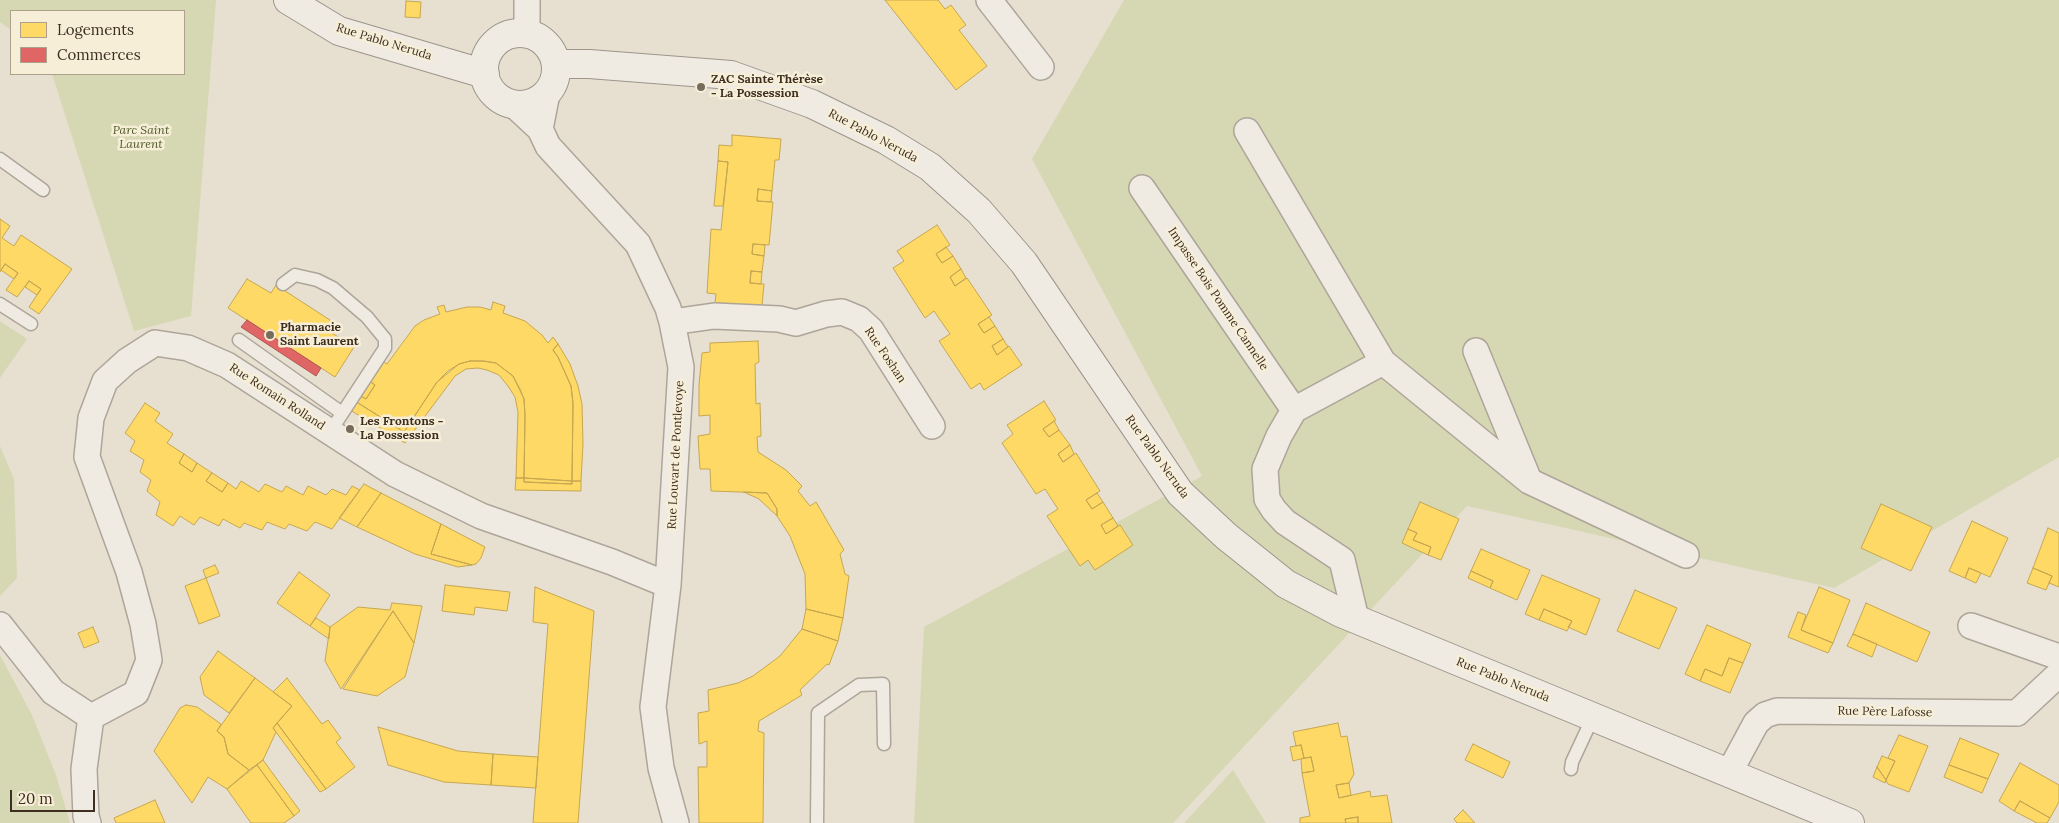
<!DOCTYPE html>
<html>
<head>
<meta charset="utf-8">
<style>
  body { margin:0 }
  #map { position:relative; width:2059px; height:823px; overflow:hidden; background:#e7e0d1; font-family:Lora,serif }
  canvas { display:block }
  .legend { position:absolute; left:10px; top:10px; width:175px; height:65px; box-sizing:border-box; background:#f7eed8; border:1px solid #ada18e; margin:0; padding:6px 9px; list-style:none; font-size:15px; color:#3d2e20 }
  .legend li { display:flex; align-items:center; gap:10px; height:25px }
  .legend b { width:25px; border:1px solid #ada18e }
  .scale { position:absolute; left:10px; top:790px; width:85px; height:22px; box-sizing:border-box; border:2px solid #3d2e20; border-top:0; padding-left:6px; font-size:15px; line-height:18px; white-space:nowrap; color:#3d2e20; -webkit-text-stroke:4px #f7eed8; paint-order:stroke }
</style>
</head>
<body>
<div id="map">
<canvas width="2059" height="823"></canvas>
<ul class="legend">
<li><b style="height:14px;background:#ffd966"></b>Logements</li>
<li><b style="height:14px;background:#e06666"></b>Commerces</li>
</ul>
<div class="scale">20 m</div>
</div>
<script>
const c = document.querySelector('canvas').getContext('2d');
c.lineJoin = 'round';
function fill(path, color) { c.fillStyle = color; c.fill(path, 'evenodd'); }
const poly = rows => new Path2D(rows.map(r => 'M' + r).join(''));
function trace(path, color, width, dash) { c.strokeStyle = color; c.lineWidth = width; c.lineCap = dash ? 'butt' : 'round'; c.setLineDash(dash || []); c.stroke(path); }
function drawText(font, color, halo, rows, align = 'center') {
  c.font = font + ' Lora,serif'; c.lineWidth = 5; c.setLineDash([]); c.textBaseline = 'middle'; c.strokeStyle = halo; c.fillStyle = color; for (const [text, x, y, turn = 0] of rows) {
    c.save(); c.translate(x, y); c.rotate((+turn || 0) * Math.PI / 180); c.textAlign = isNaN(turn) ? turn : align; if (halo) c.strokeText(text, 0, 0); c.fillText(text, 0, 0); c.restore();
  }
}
const green = poly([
  [0,0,216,0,191,316,134,331,52,74,184,74,184,11,11,11,11,30,0,22],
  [1124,0,2059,0,2059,457,1834,588,1467,506,1173,823,914,823,924,627,1202,476,1032,159],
  [0,321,27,339,0,378],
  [0,446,14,479,17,578,0,596],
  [0,655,32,715,56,775,70,823,0,823],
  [1233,770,1266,823,1184,823]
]);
const homes = poly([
  [885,0,938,0,945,9,951,5,966,25,959,30,987,66,956,90,885,0],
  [406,1,421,2,420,18,405,17,406,1],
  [732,135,781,139,779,160,775,160,772,191,758,189,757,201,773,202,769,245,753,244,752,254,764,256,762,272,751,271,750,283,764,284,762,306,715,303,716,294,707,293,711,229,721,230,728,162,718,161,719,145,732,146,732,135],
  [718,161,728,162,723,206,714,206,718,161],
  [758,189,772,191,771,202,757,201,758,189],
  [0,219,10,226,2,238,14,246,21,235,72,269,39,314,29,307,41,289,29,281,17,297,6,290,18,273,5,264,0,272,0,219],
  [937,225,950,245,936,254,942,263,953,256,961,269,950,277,955,286,967,278,992,315,978,324,984,333,995,326,1003,339,992,346,997,355,1009,346,1022,365,984,390,980,383,971,389,939,341,950,334,934,311,925,318,893,268,904,261,897,251,937,225],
  [753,244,765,245,764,256,752,254,753,244],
  [946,247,953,256,942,263,936,254,946,247],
  [5,264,18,273,14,279,1,270,5,264],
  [961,269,966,278,955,286,950,277,961,269],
  [751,271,762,272,761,284,750,283,751,271],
  [247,279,271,293,276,285,336,324,332,333,354,347,335,377,228,308,247,279],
  [29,281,41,289,37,295,25,287,29,281],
  [493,302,505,306,503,313,525,321,542,335,548,343,553,337,558,344,553,350,558,357,571,386,573,403,572,481,524,478,525,416,524,399,513,376,496,363,483,361,470,361,459,364,448,371,437,382,404,432,355,401,359,395,366,399,375,385,368,380,381,360,387,364,415,326,424,320,440,314,437,307,444,305,446,312,467,307,480,307,491,310,493,302],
  [989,317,995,326,984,333,978,324,989,317],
  [1003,339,1008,347,997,355,992,346,1003,339],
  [758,341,759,362,755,364,756,404,760,403,761,436,757,437,758,452,786,470,802,486,798,491,810,506,816,502,844,550,840,554,845,574,849,576,843,618,806,609,805,574,790,536,777,516,777,509,767,493,711,491,710,469,700,469,698,436,710,434,710,415,699,416,699,385,702,353,710,352,710,343,758,341],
  [558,344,570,364,578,386,582,404,583,444,581,481,572,481,573,403,571,386,558,357,553,350,558,344],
  [470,361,483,361,496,363,513,376,520,389,524,399,525,416,524,478,516,478,518,412,515,397,508,386,499,375,487,370,478,368,466,369,455,376,405,443,350,410,355,401,404,432,437,382,459,364,470,361],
  [368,380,375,385,366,399,359,395,368,380],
  [1044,401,1056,420,1043,429,1049,437,1059,430,1070,445,1058,454,1063,462,1076,453,1100,491,1086,500,1092,509,1103,502,1113,518,1101,525,1106,534,1120,525,1133,545,1095,570,1088,560,1080,566,1047,516,1058,509,1045,489,1036,494,1002,443,1013,434,1007,425,1044,401],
  [145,403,160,413,155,421,173,434,167,443,184,454,179,463,192,472,197,463,212,473,206,481,222,492,228,483,236,489,241,481,259,492,265,484,282,492,286,486,303,495,308,486,326,495,332,489,346,495,352,486,360,490,332,529,315,522,307,531,289,524,285,529,267,522,262,530,244,523,240,528,223,519,219,526,200,517,194,525,180,516,173,526,156,515,160,502,147,491,151,480,140,472,144,460,130,451,135,441,125,433,145,403],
  [1054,421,1059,430,1049,437,1043,429,1054,421],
  [1070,445,1074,454,1063,462,1058,454,1070,445],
  [184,454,197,463,192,472,179,463,184,454],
  [212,473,228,483,222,492,206,481,212,473],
  [516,478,524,478,524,482,572,484,572,481,581,481,581,491,515,490,516,478],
  [524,478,572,481,572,484,524,482,524,478],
  [364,484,381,493,357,527,339,518,364,484],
  [744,492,767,493,777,509,777,516,759,499,744,492],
  [381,493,441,524,431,554,472,565,458,567,415,554,357,527,381,493],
  [1097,493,1103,502,1092,509,1086,500,1097,493],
  [1420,502,1459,519,1441,560,1428,555,1431,547,1413,540,1417,533,1408,529,1420,502],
  [1881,504,1932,527,1911,571,1861,548,1881,504],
  [1113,518,1118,526,1106,534,1101,525,1113,518],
  [1972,521,2008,538,1990,577,1969,568,1965,578,1949,571,1972,521],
  [441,524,485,547,481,558,476,564,472,565,431,554,441,524],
  [2048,528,2059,533,2059,587,2049,583,2052,576,2033,568,2048,528],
  [1408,529,1417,533,1413,540,1431,547,1428,555,1402,543,1408,529],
  [1481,549,1530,570,1517,600,1490,588,1493,581,1471,571,1481,549],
  [215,565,219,573,206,578,203,570,215,565],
  [1969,568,1981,573,1976,583,1965,578,1969,568],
  [2033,568,2052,576,2046,590,2027,583,2033,568],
  [1471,571,1493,581,1490,588,1468,578,1471,571],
  [299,572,330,595,310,626,277,603,299,572],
  [1542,575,1600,599,1586,635,1568,627,1572,621,1544,609,1539,620,1525,614,1542,575],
  [206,578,220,616,199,624,185,586,206,578],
  [445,585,510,592,507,611,475,607,474,615,442,611,445,585],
  [535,587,594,611,578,823,533,823,548,624,533,622,535,587],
  [1819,587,1850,600,1833,643,1801,630,1819,587],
  [1635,590,1677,608,1659,649,1617,631,1635,590],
  [392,603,422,606,414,643,393,611,341,689,325,661,330,627,358,607,390,610,392,603],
  [1866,603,1930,632,1917,662,1853,634,1866,603],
  [806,609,843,618,838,641,802,629,806,609],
  [1544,609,1572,621,1567,631,1539,620,1544,609],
  [393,611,414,643,405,677,377,696,343,689,393,611],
  [1798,612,1806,615,1801,630,1833,643,1828,653,1788,637,1798,612],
  [316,618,330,627,329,639,310,626,316,618],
  [1707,625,1751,644,1743,663,1729,658,1722,676,1705,669,1700,681,1685,674,1707,625],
  [93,627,99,642,84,648,78,633,93,627],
  [802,629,838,641,829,665,827,664,800,690,802,695,759,721,758,731,764,733,763,823,699,823,698,767,707,767,707,741,699,744,698,713,709,711,708,690,738,683,753,676,780,656,802,629],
  [1853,634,1877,644,1872,657,1847,646,1853,634],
  [218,651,255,678,229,713,204,695,200,677,218,651],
  [1729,658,1743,663,1730,693,1700,681,1705,669,1722,676,1729,658],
  [255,678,292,706,273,728,276,732,263,760,249,770,228,754,224,737,217,731,255,678],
  [287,678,322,724,328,720,341,738,336,742,355,767,326,789,277,723,292,706,273,692,287,678],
  [186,705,197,707,221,724,217,731,224,737,228,754,249,770,227,789,208,777,192,803,154,751,180,708,186,705],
  [277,723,326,789,320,792,273,728,277,723],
  [1338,723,1341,737,1347,736,1354,774,1349,783,1336,785,1339,798,1370,791,1371,797,1387,795,1392,823,1358,823,1358,817,1345,819,1346,823,1300,823,1300,818,1310,816,1302,773,1314,771,1311,757,1304,758,1301,745,1296,746,1293,732,1338,723],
  [378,727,458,751,493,754,491,785,444,782,388,765,378,727],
  [1899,735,1928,746,1909,792,1888,784,1886,780,1895,761,1888,758,1899,735],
  [1960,738,1999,754,1988,779,1949,765,1960,738],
  [1473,744,1510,762,1503,778,1465,760,1473,744],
  [1301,745,1304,758,1293,761,1290,747,1301,745],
  [493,754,538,757,536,788,491,785,493,754],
  [1882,756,1895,761,1886,780,1877,767,1882,756],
  [1311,757,1314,771,1302,773,1301,759,1311,757],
  [263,760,300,811,294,816,257,765,263,760],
  [2020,763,2059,785,2059,802,2050,818,2020,801,2014,811,1999,801,2020,763],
  [257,765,294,816,284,823,251,823,227,789,257,765],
  [1949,765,1988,779,1982,793,1944,777,1949,765],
  [1877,767,1886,780,1885,783,1873,777,1877,767],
  [1349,783,1351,795,1339,798,1336,785,1349,783],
  [155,800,165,823,116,823,114,818,155,800],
  [2020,801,2050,818,2047,823,2037,823,2014,811,2020,801],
  [1463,810,1475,823,1457,823,1454,819,1463,810],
  [1358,817,1358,823,1346,823,1345,819,1358,817]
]);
const shops = poly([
  [247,320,321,368,316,376,241,327,247,320]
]);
const lane = poly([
  [0,159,43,190],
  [283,284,295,275,317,280,333,288,367,317,385,339,385,348,330,432],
  [0,304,31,324],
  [239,340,342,413],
  [1571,769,1572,762,1593,717],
  [817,823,818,713,859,685,883,684,884,744]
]);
const street = poly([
  [989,0,1041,67],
  [527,34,527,0],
  [513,104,540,129,548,146,638,244,668,308,672,322,681,367,668,585,653,707,661,768,676,823],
  [540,129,547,93],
  [1247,131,1383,362],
  [1142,188,1294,410],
  [672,322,714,316,779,319,796,323,826,314,842,312,859,319,871,330,932,426],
  [1476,351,1528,478],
  [1356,619,1342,560,1285,522,1274,510,1267,499,1265,469,1279,436,1294,410,1383,362,1529,481,1686,555],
  [0,625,53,692,91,717],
  [1971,626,2059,657],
  [91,717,136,693,149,660,143,624,129,572,87,457,91,418,105,381,127,361,155,343,188,348,227,365,395,474,481,516,612,562,668,585],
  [1729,773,1756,723,1765,715,1777,711,2017,713,2059,674],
  [88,823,86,816,84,769,91,717]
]);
const secondary = poly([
  [288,0,339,31,485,74],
  '484 69a36 36 0 1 1 72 0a36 36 0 1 1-72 0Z',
  [556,64,589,64,731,75,812,104,886,140,930,167,979,211,1024,263,1180,493,1226,536,1286,584,1341,613,1850,823]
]);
const markers = [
  [701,87,5,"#786c5e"],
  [270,335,5,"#786c5e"],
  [350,429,5,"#786c5e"]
];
const streetNames = [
  ["Rue Pablo Neruda",384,42,17],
  ["Rue Pablo Neruda",873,136,28],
  ["Impasse Bois Pomme Cannelle",1218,299,56],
  ["Rue Foshan",885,355,56],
  ["Rue Romain Rolland",277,397,33],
  ["Rue Louvart de Pontlevoye",676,455,-87],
  ["Rue Pablo Neruda",1157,457,54],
  ["Rue Pablo Neruda",1503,680,22],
  ["Rue Père Lafosse",1885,712,1]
];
const poiNames = [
  ["ZAC Sainte Thérèse",711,80],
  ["- La Possession",711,94],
  ["Pharmacie",280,328],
  ["Saint Laurent",280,342],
  ["Les Frontons -",360,422],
  ["La Possession",360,436]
];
const parkNames = [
  ["Parc Saint",141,131],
  ["Laurent",141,145]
];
fill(green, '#d6d7b3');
fill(homes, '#ffd966');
trace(homes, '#c5a651', 1);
fill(shops, '#e06666');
trace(shops, '#af5551', 1);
trace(lane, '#ada599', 15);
trace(street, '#ada599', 28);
trace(secondary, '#9c958a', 30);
trace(lane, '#efebe3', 12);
trace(street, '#efebe3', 25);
trace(secondary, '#efebe3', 28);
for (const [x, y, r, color] of markers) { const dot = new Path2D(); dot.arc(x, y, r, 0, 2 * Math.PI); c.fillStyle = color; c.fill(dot); trace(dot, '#f7eed8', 2); }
drawText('12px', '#3d2e20', '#f7eed8', streetNames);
drawText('bold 12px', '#3d2e20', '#f7eed8', poiNames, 'left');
drawText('italic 12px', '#4d5a26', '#f7eed8', parkNames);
</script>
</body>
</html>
